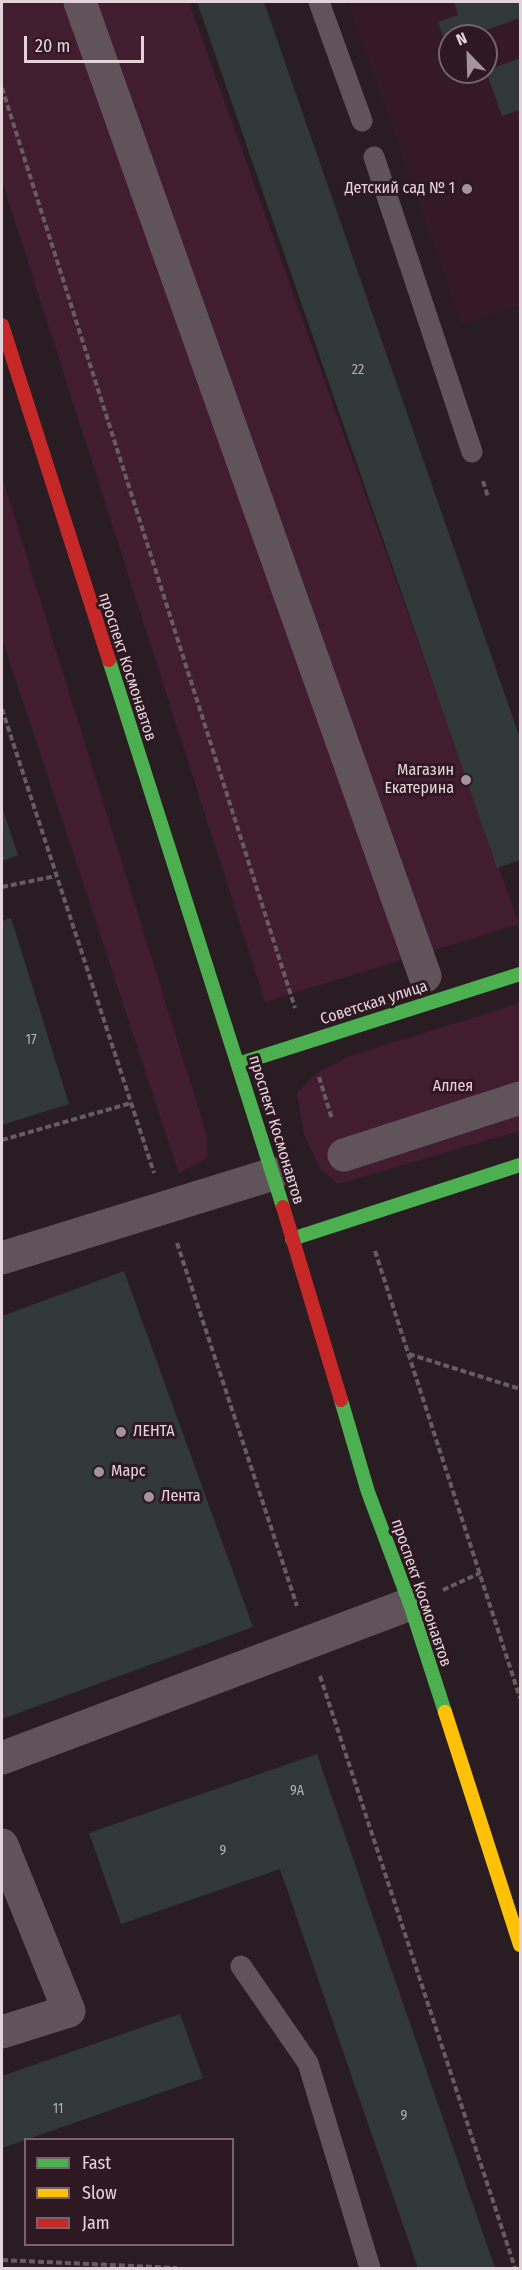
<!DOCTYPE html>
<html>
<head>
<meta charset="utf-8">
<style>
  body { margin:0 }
  #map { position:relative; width:522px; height:2270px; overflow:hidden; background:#291d23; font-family:"Fira Sans Condensed",sans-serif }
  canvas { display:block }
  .frame { position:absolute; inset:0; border:3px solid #e4d4da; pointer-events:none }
  .legend { position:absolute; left:24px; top:2138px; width:210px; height:108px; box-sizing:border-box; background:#2e1822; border:2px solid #77636c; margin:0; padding:8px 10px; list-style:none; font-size:18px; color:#e4d4da }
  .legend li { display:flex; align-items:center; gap:12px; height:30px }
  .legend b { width:30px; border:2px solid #77636c }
  .north { position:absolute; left:438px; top:24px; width:60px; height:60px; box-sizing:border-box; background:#2e1822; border:2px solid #77636c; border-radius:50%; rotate:337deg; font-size:16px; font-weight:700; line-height:24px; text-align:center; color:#e4d4da }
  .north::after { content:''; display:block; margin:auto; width:21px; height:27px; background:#a3949a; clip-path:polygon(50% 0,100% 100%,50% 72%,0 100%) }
  .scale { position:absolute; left:24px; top:36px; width:120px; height:27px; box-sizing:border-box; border:3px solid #e4d4da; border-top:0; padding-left:8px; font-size:18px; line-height:21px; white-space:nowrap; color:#e4d4da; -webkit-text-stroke:4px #2e1822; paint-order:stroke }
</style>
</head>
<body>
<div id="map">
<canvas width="522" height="2270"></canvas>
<div class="frame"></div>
<ul class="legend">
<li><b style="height:8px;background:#4caf50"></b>Fast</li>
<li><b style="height:8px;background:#ffc107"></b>Slow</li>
<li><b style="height:8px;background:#c62828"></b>Jam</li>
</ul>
<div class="north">N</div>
<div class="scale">20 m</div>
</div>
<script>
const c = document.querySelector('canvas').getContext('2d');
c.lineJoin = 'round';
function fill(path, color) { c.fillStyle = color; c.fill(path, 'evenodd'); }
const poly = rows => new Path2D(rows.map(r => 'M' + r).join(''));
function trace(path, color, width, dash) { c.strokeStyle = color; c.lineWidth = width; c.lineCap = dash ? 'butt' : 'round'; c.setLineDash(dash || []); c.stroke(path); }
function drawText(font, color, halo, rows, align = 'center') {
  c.font = font + ' "Fira Sans Condensed",sans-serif'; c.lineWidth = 6; c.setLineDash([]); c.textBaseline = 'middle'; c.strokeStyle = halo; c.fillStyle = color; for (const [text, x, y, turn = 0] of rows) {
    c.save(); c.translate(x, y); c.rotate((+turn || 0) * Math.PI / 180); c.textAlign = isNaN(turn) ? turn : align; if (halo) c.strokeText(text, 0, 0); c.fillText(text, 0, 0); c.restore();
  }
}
const built = poly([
  [348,2,520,2,520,305,462,325],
  [450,36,486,36,486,72,450,72]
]);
const green = poly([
  [2,2,189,2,519,924,265,1002,2,181],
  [2,477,207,1136,207,1158,179,1173,2,639],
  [520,1003,520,1131,338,1184,320,1169,304,1134,297,1093,317,1073,347,1057]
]);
const building = poly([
  [197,2,264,2,520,738,520,860,497,868],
  [454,2,520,2,520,18,475,34,475,36,450,36,450,55,438,22,458,15],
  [520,58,520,110,502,116,486,71],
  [2,807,18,855,2,861],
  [11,918,69,1104,2,1125,2,921],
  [124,1271,253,1627,2,1719,2,1316],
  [317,1754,381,1940,495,2268,418,2268,280,1869,121,1924,89,1833],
  [180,2014,203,2078,2,2148,2,2076]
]);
const path = poly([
  [2,88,295,1008],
  [483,481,488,497],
  [2,709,154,1173],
  [2,887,56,876],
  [319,1077,332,1119],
  [2,1140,131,1103],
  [177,1243,297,1606],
  [375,1251,520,1698],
  [409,1354,520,1389],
  [443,1590,480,1573],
  [320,1676,515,2268],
  [2,2260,177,2268]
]);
const lane = poly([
  [319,2,362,121],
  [374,157,472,452],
  [241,1966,308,2063,370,2268]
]);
const street = poly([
  [80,2,425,976],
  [344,1155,520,1098],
  [2,1258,273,1174],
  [2,1758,410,1604],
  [2,1845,69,2011,2,2032]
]);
const fast = poly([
  [109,660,283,1207],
  [238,1064,520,974],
  [292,1239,520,1165],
  [341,1400,368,1492,410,1604,445,1712]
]);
const slow = poly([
  [445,1712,520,1945]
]);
const jam = poly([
  [2,325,109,660],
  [283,1207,341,1400]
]);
const markers = [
  [467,189,6,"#a3949a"],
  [466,780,6,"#a3949a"],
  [121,1432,6,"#a3949a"],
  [99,1472,6,"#a3949a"],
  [149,1497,6,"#a3949a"]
];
const numberNames = [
  ["22",358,370],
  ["17",31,1040],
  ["9А",297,1791],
  ["9",223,1851],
  ["11",58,2109],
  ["9",404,2116]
];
const poiNames = [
  ["Детский сад № 1",455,189,"right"],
  ["Магазин",454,771,"right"],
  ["Екатерина",454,789,"right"],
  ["ЛЕНТА",133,1432],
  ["Марс",111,1472],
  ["Лента",161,1497]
];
const streetNames = [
  ["проспект Космонавтов",127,667,72],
  ["Советская улица",374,1003,-18],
  ["проспект Космонавтов",276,1130,73],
  ["проспект Космонавтов",421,1593,71]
];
const parkNames = [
  ["Аллея",453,1087]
];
fill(built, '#351a26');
fill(green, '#421c2f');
fill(building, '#303838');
trace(path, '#665d61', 4, [6, 3]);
trace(lane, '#60545a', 21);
trace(street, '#60545a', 33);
trace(fast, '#4caf50', 14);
trace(slow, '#ffc107', 14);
trace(jam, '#c62828', 14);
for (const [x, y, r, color] of markers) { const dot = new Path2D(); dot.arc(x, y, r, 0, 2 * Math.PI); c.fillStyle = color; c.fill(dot); trace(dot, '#2e1822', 2); }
drawText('14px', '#b7adb2', null, numberNames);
drawText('16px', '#e4d4da', '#2e1822', poiNames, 'left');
drawText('16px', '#e4d4da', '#2e1822', streetNames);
drawText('16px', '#f3cbdc', '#2e1822', parkNames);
</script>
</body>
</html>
